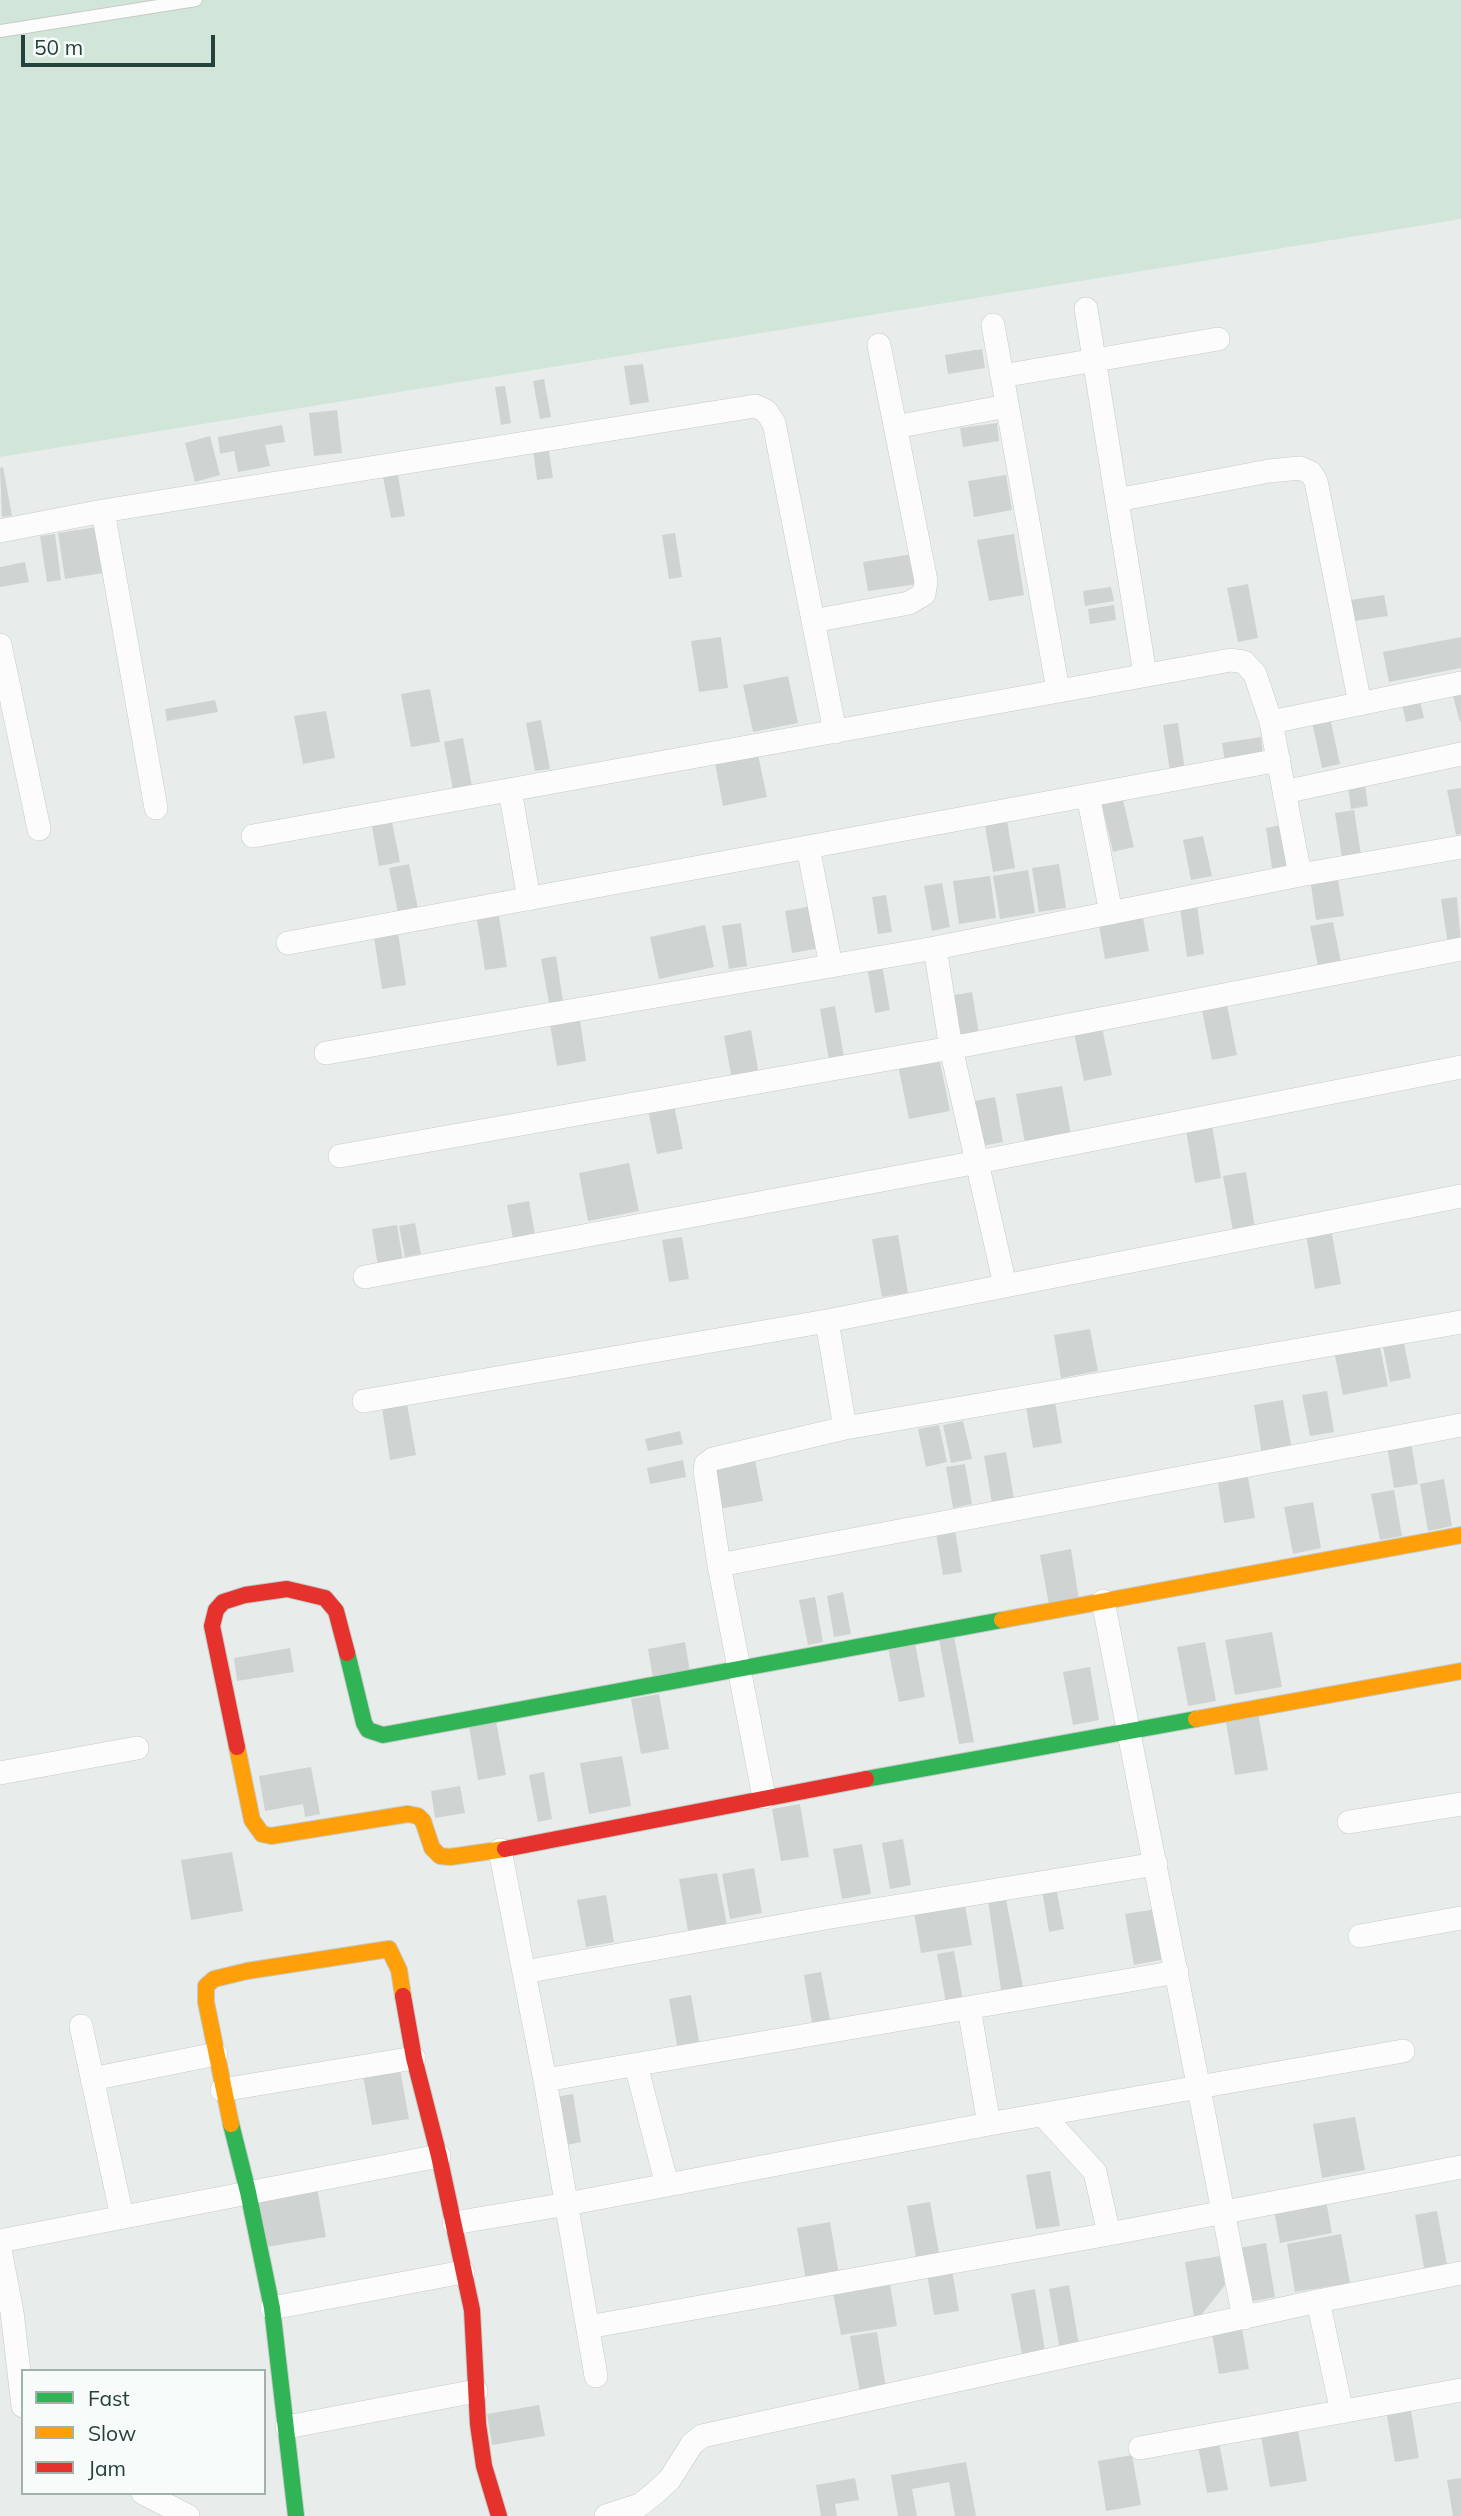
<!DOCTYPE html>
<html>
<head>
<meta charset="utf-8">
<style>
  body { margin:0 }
  #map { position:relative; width:1461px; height:2516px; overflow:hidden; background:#e8edeb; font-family:Mulish,sans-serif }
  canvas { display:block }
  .legend { position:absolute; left:21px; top:2369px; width:245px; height:126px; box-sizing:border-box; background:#f7fbf9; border:2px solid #a3b1ad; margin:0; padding:9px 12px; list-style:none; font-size:21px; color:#24423c }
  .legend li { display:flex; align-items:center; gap:14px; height:35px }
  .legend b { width:35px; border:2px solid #a3b1ad }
  .scale { position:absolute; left:21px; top:35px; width:194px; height:32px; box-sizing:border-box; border:4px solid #24423c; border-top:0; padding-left:9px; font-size:21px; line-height:24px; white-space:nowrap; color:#24423c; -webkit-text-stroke:5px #f7fbf9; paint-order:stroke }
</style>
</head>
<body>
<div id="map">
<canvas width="1461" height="2516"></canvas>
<ul class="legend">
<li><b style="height:9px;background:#30b455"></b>Fast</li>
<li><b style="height:9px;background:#ff9f0a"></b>Slow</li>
<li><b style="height:9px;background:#e5322d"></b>Jam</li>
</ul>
<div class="scale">50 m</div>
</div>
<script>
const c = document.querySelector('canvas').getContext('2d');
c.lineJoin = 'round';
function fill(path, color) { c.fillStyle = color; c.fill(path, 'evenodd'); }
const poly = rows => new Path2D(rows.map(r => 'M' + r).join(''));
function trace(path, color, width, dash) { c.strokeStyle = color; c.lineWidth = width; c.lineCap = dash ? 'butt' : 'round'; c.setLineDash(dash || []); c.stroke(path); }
const green = poly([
  [0,0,1461,0,1461,219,0,457]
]);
const building = poly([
  [982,349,985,368,948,374,945,355],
  [643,364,649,402,630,405,624,366],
  [544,379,551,417,540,419,533,381],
  [505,386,511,423,501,425,495,387],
  [337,410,342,453,314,456,309,413],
  [997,423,999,441,963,447,960,428],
  [282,425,285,442,265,445,270,466,238,472,234,451,220,454,218,437],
  [210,436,220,475,195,482,185,443],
  [547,439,553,478,537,480,532,442],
  [3,467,12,516,2,517,0,468],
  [398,475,405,516,391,518,383,477],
  [1006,475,1012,510,974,517,968,481],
  [103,526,110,572,65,579,58,533],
  [675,533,682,577,669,579,662,535],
  [55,534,61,580,47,582,40,536],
  [1014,534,1024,595,989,601,977,540],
  [913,554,918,584,868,591,863,562],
  [25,562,29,582,0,587,0,567],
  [1248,584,1258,638,1238,642,1227,588],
  [1111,587,1114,601,1085,606,1083,591],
  [1384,595,1388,616,1347,622,1343,601],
  [1114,605,1116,620,1090,624,1088,609],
  [721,637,728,688,699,692,691,641],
  [1461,637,1461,668,1389,682,1383,652],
  [788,676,798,723,753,732,743,685],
  [1461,687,1461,722,1460,722,1451,689],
  [430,689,440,742,411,747,401,694],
  [1419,697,1424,718,1406,722,1401,701],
  [215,700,218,712,167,721,165,709],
  [326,711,335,758,303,764,294,716],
  [1329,713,1340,764,1322,768,1311,717],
  [541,720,550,769,535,771,526,723],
  [1178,723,1185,770,1170,772,1163,725],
  [1261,737,1263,756,1225,762,1222,743],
  [463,738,472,787,453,790,444,742],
  [758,755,767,797,723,806,715,763],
  [1364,778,1368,806,1351,809,1347,780],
  [1461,788,1461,834,1456,835,1447,790],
  [1123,800,1134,847,1113,852,1102,805],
  [1354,810,1361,855,1342,858,1335,813],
  [391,817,400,862,379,866,371,821],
  [1007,821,1015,868,993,872,985,826],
  [1281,825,1287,866,1272,868,1266,828],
  [1203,836,1212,876,1191,880,1183,840],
  [409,864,419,914,399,918,389,868],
  [1059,864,1066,908,1039,912,1032,868],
  [1028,870,1035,913,1000,919,993,876],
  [1337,874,1344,916,1316,920,1310,878],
  [990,876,996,918,959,924,953,881],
  [942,883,950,927,932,931,924,886],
  [886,895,892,932,878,934,872,897],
  [1457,897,1461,943,1448,945,1441,899],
  [1197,905,1204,954,1187,957,1180,908],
  [812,906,820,948,792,953,785,911],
  [1142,912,1149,951,1105,959,1098,920],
  [499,916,507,967,485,970,477,920],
  [1333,922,1342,967,1319,971,1310,926],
  [741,923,747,966,729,969,722,926],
  [705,925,714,967,659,979,650,937],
  [398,933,406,985,382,989,374,937],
  [556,956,563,1001,549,1003,541,959],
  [882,965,890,1010,875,1013,867,967],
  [972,992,979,1034,956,1037,949,996],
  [1227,1005,1237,1055,1212,1060,1202,1010],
  [835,1006,844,1057,829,1060,820,1009],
  [579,1013,586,1061,557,1066,549,1018],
  [1102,1027,1112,1075,1084,1081,1074,1033],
  [751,1030,759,1075,732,1080,724,1036],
  [939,1057,950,1111,909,1119,898,1065],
  [1062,1086,1071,1135,1025,1143,1016,1094],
  [995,1097,1003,1142,977,1147,969,1102],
  [674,1105,683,1149,657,1154,648,1110],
  [1212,1125,1221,1178,1195,1183,1186,1130],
  [629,1163,639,1211,588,1221,579,1173],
  [1246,1172,1255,1228,1233,1231,1223,1176],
  [529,1201,535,1235,513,1239,507,1205],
  [415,1223,421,1254,405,1257,399,1226],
  [397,1225,403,1261,378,1266,372,1229],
  [1331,1229,1341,1284,1315,1289,1306,1234],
  [898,1235,908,1293,882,1297,872,1239],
  [682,1237,689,1279,669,1282,662,1240],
  [1090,1329,1098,1371,1061,1378,1054,1335],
  [1403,1338,1411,1378,1390,1382,1382,1342],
  [1379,1342,1388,1386,1343,1395,1334,1351],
  [1327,1391,1334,1432,1310,1436,1302,1395],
  [1283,1400,1292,1450,1262,1455,1254,1405],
  [1055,1402,1062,1443,1033,1448,1026,1407],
  [407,1404,416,1455,390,1460,382,1408],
  [963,1421,972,1459,951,1463,943,1425],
  [939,1425,947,1462,926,1467,918,1429],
  [680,1431,683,1444,648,1451,645,1439],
  [1411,1442,1418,1484,1394,1488,1387,1446],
  [1006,1452,1014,1499,992,1503,984,1456],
  [683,1460,686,1477,650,1484,647,1468],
  [755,1460,763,1501,719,1509,711,1469],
  [965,1464,972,1504,953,1508,946,1467],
  [1247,1471,1255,1518,1224,1523,1217,1476],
  [1444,1479,1452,1526,1428,1531,1420,1484],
  [1394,1490,1402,1536,1380,1540,1371,1494],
  [1313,1502,1321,1548,1293,1554,1284,1507],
  [954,1524,962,1572,943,1575,935,1527],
  [1071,1549,1079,1600,1049,1605,1040,1555],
  [843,1592,851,1634,834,1637,827,1596],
  [815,1597,823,1642,808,1645,799,1600],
  [1272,1632,1282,1687,1235,1695,1225,1640],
  [954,1636,974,1742,959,1744,939,1639],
  [685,1642,690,1672,653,1678,648,1649],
  [1205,1642,1216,1701,1188,1706,1177,1647],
  [915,1643,925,1697,899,1702,888,1648],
  [290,1648,294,1672,237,1681,234,1658],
  [1090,1667,1099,1720,1073,1725,1063,1672],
  [659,1694,669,1749,641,1754,631,1699],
  [1258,1712,1268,1770,1235,1775,1225,1717],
  [496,1721,506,1775,478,1780,469,1726],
  [622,1756,631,1806,589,1814,580,1763],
  [311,1767,320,1814,305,1817,303,1804,265,1811,259,1776],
  [544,1772,552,1819,538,1822,529,1775],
  [460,1786,465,1813,435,1818,431,1791],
  [800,1804,809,1857,781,1861,772,1809],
  [903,1839,911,1885,890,1889,882,1843],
  [862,1844,871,1894,842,1899,833,1849],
  [232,1852,243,1911,191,1920,181,1860],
  [754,1868,762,1913,730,1919,722,1874],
  [717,1873,727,1925,688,1931,679,1879],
  [1055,1882,1064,1929,1049,1932,1041,1884],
  [1004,1889,1023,1987,1001,1990,987,1893],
  [606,1895,614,1942,586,1947,577,1900],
  [964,1899,972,1945,921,1953,913,1907],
  [1157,1909,1166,1959,1134,1965,1125,1914],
  [954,1951,963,2000,946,2003,937,1954],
  [821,1972,830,2020,812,2023,804,1975],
  [691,1995,700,2047,678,2051,669,1999],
  [400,2069,409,2119,372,2125,363,2076],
  [573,2094,581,2142,563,2146,555,2097],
  [1355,2117,1365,2170,1322,2178,1313,2124],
  [1050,2171,1060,2226,1036,2229,1026,2175],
  [317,2188,326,2237,266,2247,257,2198],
  [1325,2195,1332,2233,1280,2243,1273,2204],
  [930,2202,939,2253,916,2257,907,2206],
  [1437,2211,1447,2265,1424,2268,1415,2215],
  [830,2222,839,2275,806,2281,797,2228],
  [1341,2234,1350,2283,1295,2292,1287,2244],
  [1266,2243,1275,2297,1243,2303,1234,2249],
  [1220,2256,1225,2285,1195,2323,1185,2262],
  [952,2270,959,2311,934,2315,927,2274],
  [890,2284,897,2326,841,2335,833,2293],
  [1069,2285,1080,2351,1061,2355,1049,2289],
  [1035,2289,1046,2357,1023,2360,1011,2294],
  [1241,2323,1249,2369,1219,2374,1211,2328],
  [877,2332,887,2394,861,2398,850,2336],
  [539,2405,545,2436,492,2445,487,2414],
  [1410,2405,1419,2458,1395,2462,1386,2410],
  [1298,2430,1307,2481,1270,2487,1261,2436],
  [1219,2442,1228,2490,1207,2493,1198,2446],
  [1132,2455,1141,2505,1106,2511,1098,2461],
  [966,2462,976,2516,955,2516,949,2482,912,2489,917,2516,898,2516,891,2475],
  [855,2478,859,2500,835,2504,837,2516,821,2516,816,2485],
  [1461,2478,1461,2516,1453,2516,1447,2480]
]);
const lane = poly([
  [0,31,196,0]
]);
const street = poly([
  [1086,309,1145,674],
  [993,325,1058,690],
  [1002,376,1218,339],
  [895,427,1007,406],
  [1117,500,1269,471,1300,468,1311,473,1316,481,1360,704],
  [103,511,156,808],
  [0,531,103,511,755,406,766,411,774,423,835,732],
  [813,621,909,603,924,594,926,581,879,345],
  [0,645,39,829],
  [1271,722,1461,683],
  [510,790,529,899],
  [1284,792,1461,754],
  [1088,795,1111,913],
  [253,836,1231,660,1244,662,1255,674,1271,722,1300,875],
  [808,847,831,966],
  [288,943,1279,760],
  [935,948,951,1048,1005,1285],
  [326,1053,935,948,1300,875,1461,847],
  [340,1156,951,1048,1461,949],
  [365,1277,978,1162,1461,1067],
  [827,1321,845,1428],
  [364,1401,827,1321,1461,1196],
  [719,1565,1461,1425],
  [1103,1601,1244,2318],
  [0,1773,137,1748],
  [764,1797,719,1565,705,1471,706,1464,713,1459,845,1428,1461,1322],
  [1349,1822,1461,1804],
  [500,1850,545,2080,596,2376],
  [1360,1936,1461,1918],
  [524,1972,831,1917,1156,1864],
  [969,2008,989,2124],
  [81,2026,122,2217],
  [636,2065,667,2185],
  [92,2079,216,2054],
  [545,2080,1177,1972],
  [222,2090,414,2058],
  [1043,2115,1095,2172,1109,2234],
  [454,2223,567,2204,989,2124,1403,2051],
  [0,2241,439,2156],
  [0,2250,12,2312,23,2406],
  [1318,2301,1342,2412],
  [272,2308,463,2272],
  [588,2327,1109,2234,1461,2167],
  [287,2427,476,2391],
  [1140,2448,1461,2390],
  [143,2493,188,2516],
  [606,2516,640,2505,655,2493,670,2479,692,2444,702,2436,1318,2301,1461,2273]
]);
const fast = poly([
  [347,1653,364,1723,368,1730,383,1735,1002,1620],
  [866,1779,1196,1719],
  [231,2124,248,2192,272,2308,296,2516]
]);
const slow = poly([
  [1002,1620,1461,1535],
  [1196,1719,1461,1671],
  [237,1747,252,1820,262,1834,271,1836,408,1814,418,1816,423,1821,432,1848,440,1856,450,1857,505,1849],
  [231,2124,206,2002,206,1986,214,1979,247,1971,389,1949,399,1970,403,1996]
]);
const jam = poly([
  [237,1747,212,1626,216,1610,223,1602,245,1595,287,1589,325,1598,336,1611,347,1653],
  [505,1849,866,1779],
  [403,1996,414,2058,439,2156,472,2310,478,2424,484,2466,499,2516]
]);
fill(green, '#d1e6d9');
fill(building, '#cfd4d2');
trace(lane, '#c5cac8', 14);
trace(street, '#c5cac8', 24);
trace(fast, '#c3cbc8', 18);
trace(slow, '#c3cbc8', 18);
trace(jam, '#c3cbc8', 18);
trace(lane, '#fcfcfc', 12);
trace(street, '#fcfcfc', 23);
trace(fast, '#30b455', 16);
trace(slow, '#ff9f0a', 16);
trace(jam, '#e5322d', 16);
</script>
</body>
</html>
